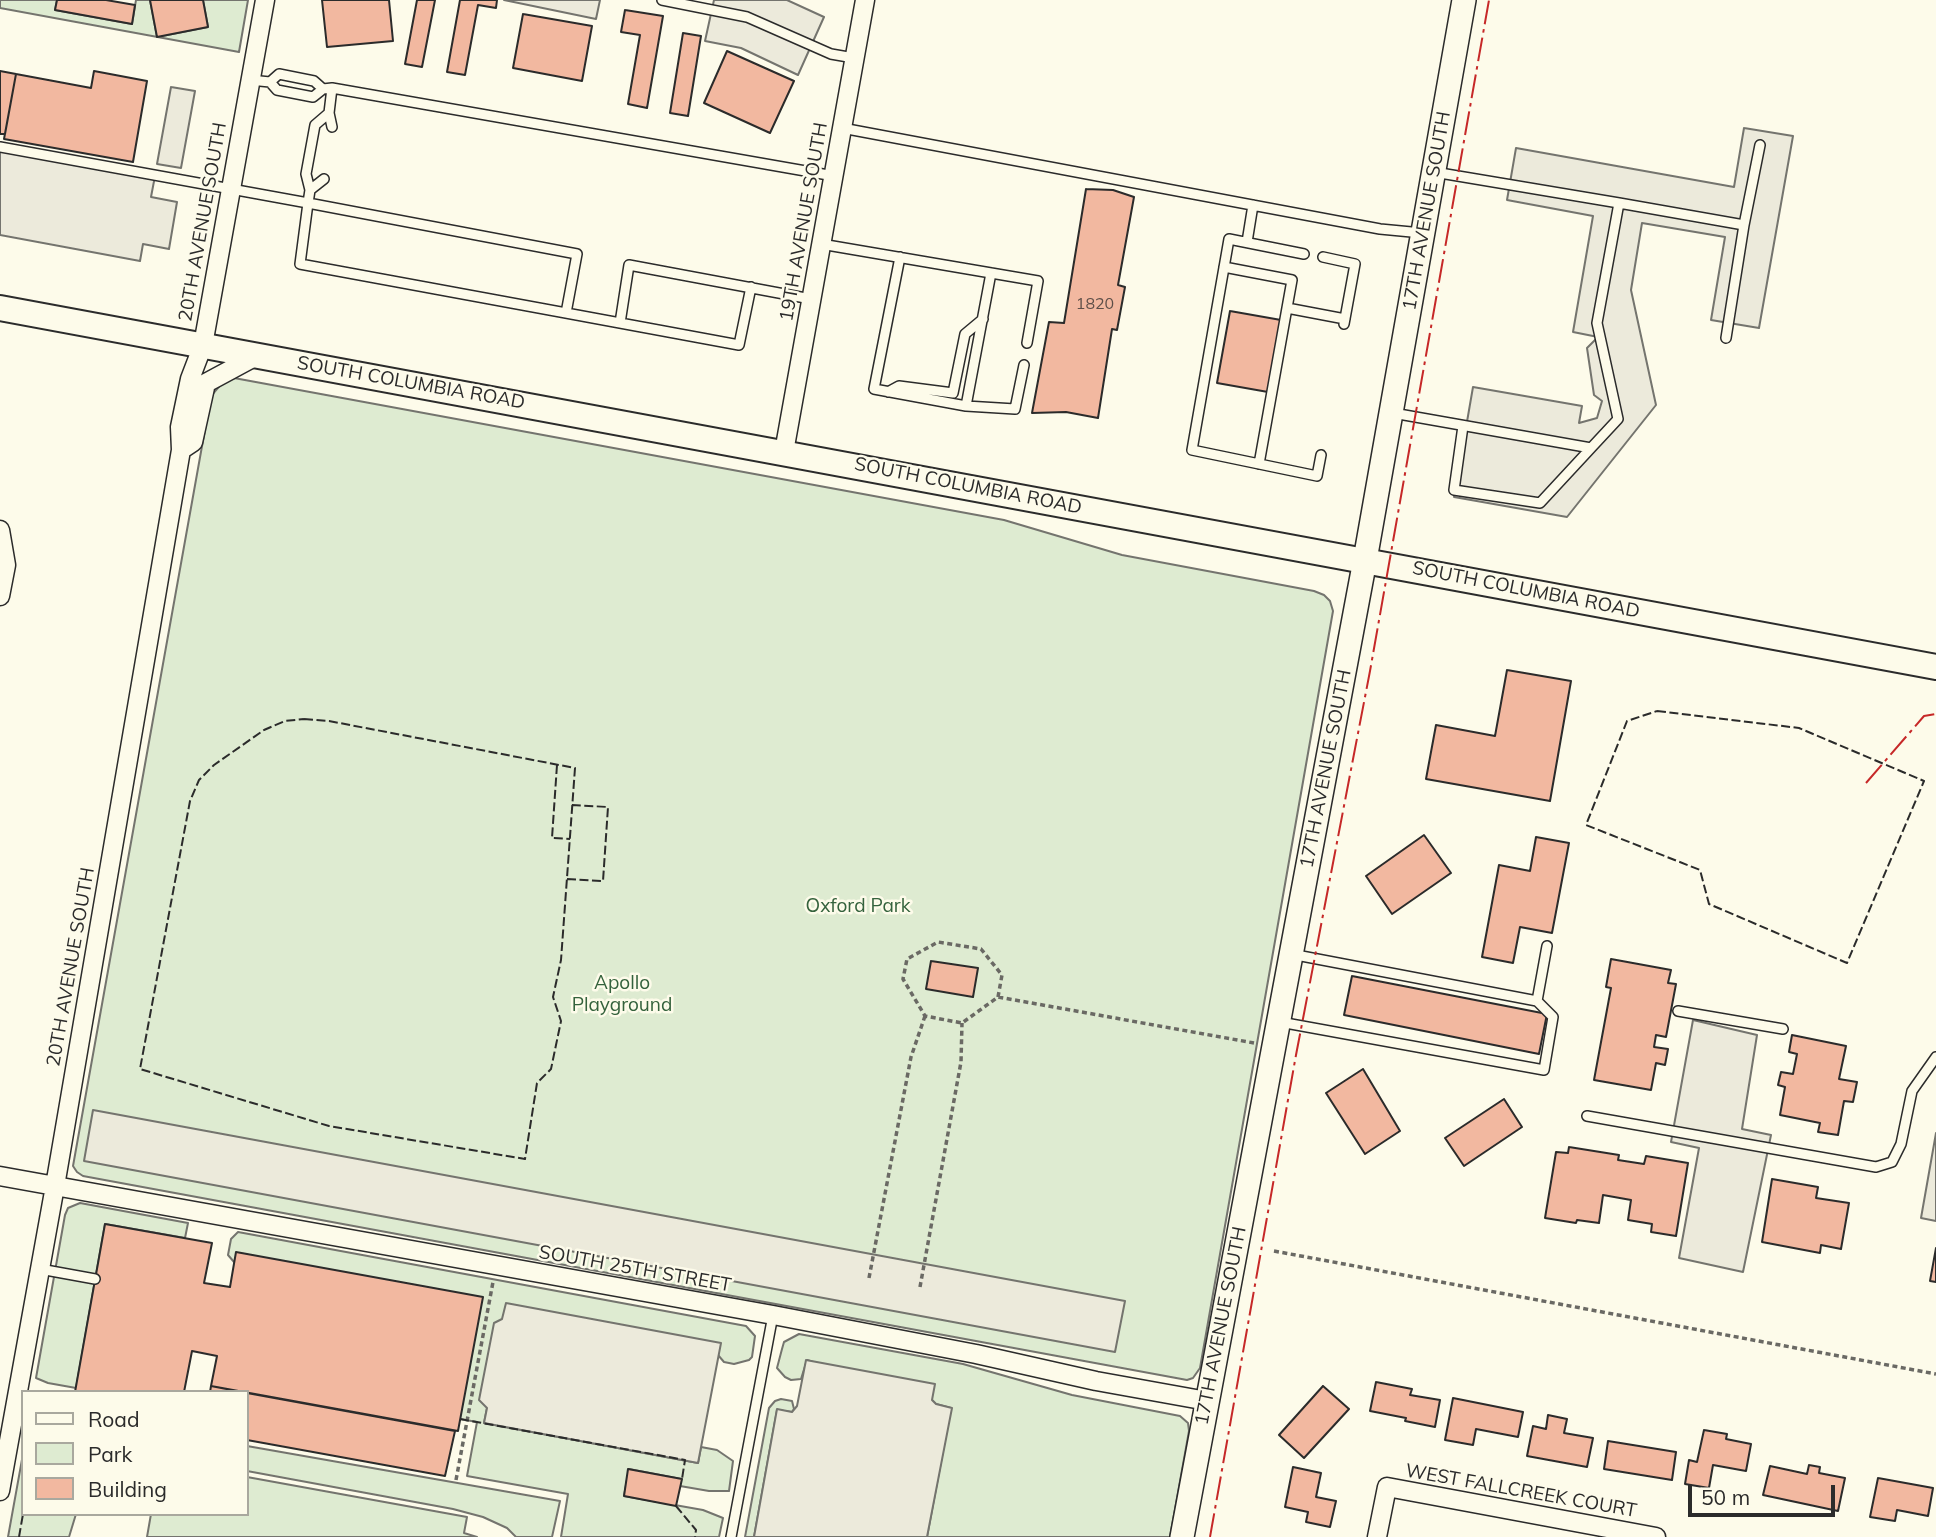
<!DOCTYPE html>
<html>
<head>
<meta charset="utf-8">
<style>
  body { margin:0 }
  #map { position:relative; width:1936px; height:1537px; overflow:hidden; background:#fdfbea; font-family:Mulish,sans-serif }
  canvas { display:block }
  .legend { position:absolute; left:21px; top:1390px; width:228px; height:126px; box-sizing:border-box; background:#fdfbea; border:2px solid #a9a89e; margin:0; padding:9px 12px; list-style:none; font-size:21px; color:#2b2b2b }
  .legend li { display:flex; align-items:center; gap:14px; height:35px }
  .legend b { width:35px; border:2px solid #a9a89e }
  .scale { position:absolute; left:1688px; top:1485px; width:147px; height:32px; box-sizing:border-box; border:4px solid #2b2b2b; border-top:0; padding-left:9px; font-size:21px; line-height:24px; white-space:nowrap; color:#2b2b2b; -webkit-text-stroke:5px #fdfbea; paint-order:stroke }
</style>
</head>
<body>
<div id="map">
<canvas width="1936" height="1537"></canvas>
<ul class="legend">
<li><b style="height:9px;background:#fdfbea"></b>Road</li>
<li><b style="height:19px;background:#deebd1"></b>Park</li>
<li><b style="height:19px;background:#f2b8a0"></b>Building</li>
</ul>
<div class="scale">50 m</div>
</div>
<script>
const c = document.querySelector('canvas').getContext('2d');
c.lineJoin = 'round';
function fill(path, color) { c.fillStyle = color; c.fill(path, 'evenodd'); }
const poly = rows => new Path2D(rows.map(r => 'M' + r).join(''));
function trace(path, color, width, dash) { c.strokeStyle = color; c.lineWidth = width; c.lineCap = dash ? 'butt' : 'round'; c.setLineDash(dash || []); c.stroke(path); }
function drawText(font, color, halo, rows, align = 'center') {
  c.font = font + ' Mulish,sans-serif'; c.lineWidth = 5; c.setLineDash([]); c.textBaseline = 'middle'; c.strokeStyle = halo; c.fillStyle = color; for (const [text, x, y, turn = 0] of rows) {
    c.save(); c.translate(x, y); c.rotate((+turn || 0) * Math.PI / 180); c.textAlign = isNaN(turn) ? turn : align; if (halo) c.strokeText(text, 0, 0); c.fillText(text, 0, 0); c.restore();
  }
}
const green = poly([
  [0,0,57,0,55,10,132,24,136,0,150,0,157,37,208,27,203,0,248,0,239,52,0,8,0,0],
  [234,378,1004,520,1122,555,1314,591,1324,595,1330,601,1333,611,1200,1368,1193,1378,1187,1380,83,1176,77,1172,73,1166,211,396,223,382,234,378],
  [80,1203,188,1223,185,1238,105,1224,76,1388,48,1383,36,1378,65,1215,68,1208,80,1203],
  [238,1232,746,1326,755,1336,752,1357,749,1360,734,1364,724,1362,718,1355,720,1343,487,1408,484,1423,698,1463,701,1447,717,1450,733,1461,729,1491,709,1491,680,1486,681,1479,629,1469,624,1496,703,1510,723,1518,719,1537,561,1537,568,1494,467,1476,477,1422,460,1419,234,1262,228,1255,231,1239,238,1232],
  [799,1334,963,1364,1072,1395,1180,1416,1188,1423,1189,1431,1170,1537,927,1537,951,1408,936,1404,932,1400,807,1360,801,1379,791,1380,785,1377,777,1368,782,1349,784,1342,799,1334],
  [781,1399,792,1401,794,1409,792,1412,777,1410,754,1537,745,1537,769,1408,775,1401,781,1399],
  [247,1446,560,1501,552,1537,516,1537,507,1528,483,1517,453,1509,247,1471,247,1446],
  [23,1454,23,1514,76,1514,69,1537,8,1537,23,1454],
  [247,1477,467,1517,464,1533,477,1537,147,1537,151,1514,247,1514,247,1477]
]);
const parking = poly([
  [504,0,600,0,596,19,504,0],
  [714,0,787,0,824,17,798,75,741,48,705,41,714,0],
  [171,87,195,91,181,168,157,164,171,87],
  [1744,128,1793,136,1759,328,1711,320,1725,237,1642,223,1631,290,1656,405,1567,517,1454,497,1473,387,1582,406,1579,423,1597,418,1602,401,1594,395,1587,348,1598,337,1573,332,1593,216,1507,200,1516,148,1734,187,1744,128],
  [0,147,155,176,151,197,177,202,169,249,143,244,140,261,0,235,0,147],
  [1693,1020,1757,1035,1742,1129,1771,1135,1743,1272,1679,1258,1699,1148,1671,1142,1693,1020],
  [93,1110,1125,1301,1115,1352,84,1161,93,1110],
  [1936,1133,1936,1221,1921,1218,1936,1133],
  [506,1303,721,1343,698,1463,484,1423,487,1408,479,1400,494,1323,502,1319,506,1303],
  [806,1360,935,1384,932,1400,936,1404,952,1408,927,1537,754,1537,777,1409,792,1412,797,1406,806,1360]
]);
const building = poly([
  [57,0,106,0,135,5,132,24,55,10,57,0],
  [150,0,203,0,208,27,157,37,150,0],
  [322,0,389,0,393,41,327,47,322,0],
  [417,0,435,0,422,67,405,64,417,0],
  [460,0,497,0,496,8,478,5,465,75,447,72,460,0],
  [625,10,663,16,647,108,628,104,640,35,621,32,625,10],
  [523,14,592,26,582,81,513,68,523,14],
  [683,33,701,36,688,116,670,113,683,33],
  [727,51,794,81,770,133,704,103,727,51],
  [0,71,16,74,5,134,0,134,0,71],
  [94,71,147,81,133,162,4,139,16,74,91,88,94,71],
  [1086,189,1113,190,1134,197,1118,285,1125,287,1117,330,1112,329,1098,418,1066,412,1032,413,1049,322,1064,323,1086,189],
  [1230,311,1281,320,1268,392,1217,383,1230,311],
  [1507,670,1571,681,1550,801,1426,779,1436,725,1495,736,1507,670],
  [1424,835,1451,873,1392,914,1366,876,1424,835],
  [1536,837,1569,843,1552,933,1520,927,1513,963,1482,957,1499,865,1530,871,1536,837],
  [1611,959,1671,970,1668,983,1676,984,1666,1037,1656,1035,1654,1047,1668,1049,1665,1065,1656,1063,1651,1090,1594,1080,1611,988,1606,987,1611,959],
  [931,961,978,968,973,997,926,989,931,961],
  [1352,976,1547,1014,1539,1054,1344,1015,1352,976],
  [1792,1035,1846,1046,1839,1079,1857,1082,1853,1102,1844,1101,1838,1135,1818,1132,1820,1123,1780,1115,1785,1087,1778,1085,1781,1072,1793,1074,1797,1054,1789,1052,1792,1035],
  [1363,1069,1400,1131,1365,1154,1326,1093,1363,1069],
  [1504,1099,1522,1127,1464,1166,1445,1138,1504,1099],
  [1569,1147,1619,1155,1618,1160,1644,1164,1646,1156,1688,1163,1676,1236,1651,1232,1652,1224,1628,1220,1631,1200,1603,1195,1599,1223,1577,1220,1576,1223,1545,1218,1556,1152,1568,1153,1569,1147],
  [1772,1179,1818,1187,1816,1198,1849,1203,1841,1249,1821,1245,1820,1253,1762,1242,1772,1179],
  [105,1224,212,1243,204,1283,230,1287,236,1252,483,1297,458,1431,211,1386,217,1356,192,1351,184,1392,75,1392,105,1224],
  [1936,1248,1936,1282,1930,1281,1936,1248],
  [1376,1382,1412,1389,1410,1395,1440,1400,1435,1427,1405,1421,1406,1418,1370,1411,1376,1382],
  [211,1386,242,1392,210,1392,211,1386],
  [1323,1386,1349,1409,1304,1458,1279,1435,1323,1386],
  [247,1393,455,1431,445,1476,247,1440,247,1393],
  [1453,1398,1523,1412,1518,1437,1476,1429,1473,1445,1445,1440,1453,1398],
  [1548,1415,1567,1419,1564,1433,1593,1438,1587,1467,1527,1456,1533,1426,1546,1429,1548,1415],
  [1704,1430,1727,1434,1726,1439,1751,1444,1746,1471,1713,1465,1709,1488,1685,1484,1689,1460,1697,1462,1704,1430],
  [1608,1441,1676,1452,1672,1480,1604,1469,1608,1441],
  [1809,1465,1820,1467,1819,1473,1845,1478,1838,1511,1763,1495,1770,1466,1807,1474,1809,1465],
  [1293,1467,1321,1473,1316,1497,1336,1501,1330,1527,1306,1522,1308,1512,1285,1507,1293,1467],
  [628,1469,682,1479,676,1506,624,1496,628,1469],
  [1878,1478,1933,1488,1928,1516,1897,1510,1895,1521,1870,1517,1878,1478]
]);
const path = poly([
  [998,997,1002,975,981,949,938,942,907,959,903,979,925,1016,962,1023,998,997,1254,1043],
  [1274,1251,1936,1374],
  [869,1278,911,1057,925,1016],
  [920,1287,961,1062,962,1023],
  [456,1480,493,1282]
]);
const service = poly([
  [662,0,747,17,831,54,854,58],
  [250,80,270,82,277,90,313,97,323,89,332,88,834,176],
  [270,82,279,74,314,81,323,89],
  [329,113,332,127],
  [842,128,1380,229,1422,233],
  [0,147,308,203,577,254,566,313,300,264,308,203,310,190,306,174,315,125,329,113,332,88],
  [1434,172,1619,203],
  [310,190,324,179],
  [1744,225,1760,145],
  [1247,242,1253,205],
  [821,244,1038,281,1027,343],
  [1304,254,1229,239,1192,450,1317,476,1321,455],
  [900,257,874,389,966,406,991,273],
  [1323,257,1355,264,1344,324],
  [1224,267,1292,280,1259,464],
  [1287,308,1345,319],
  [566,313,739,345,751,287],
  [620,323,629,265,811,299],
  [888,392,899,386,953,393,965,334,983,319],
  [966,406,1015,409,1024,365],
  [1393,413,1591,448,1540,503,1454,490,1463,426],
  [1591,448,1618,419,1597,323,1619,203,1744,225,1726,338],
  [1537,1001,1547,946],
  [1678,1011,1783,1029],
  [1280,1022,1544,1070,1553,1017,1537,1001,1291,954],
  [1587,1116,1876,1167,1892,1162,1901,1144,1912,1091,1936,1057],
  [40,1269,95,1279],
  [731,1537,773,1315]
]);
const minor = poly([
  [181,450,193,442,206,383,258,355],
  [784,452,865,0],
  [0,530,6,565,0,596],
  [0,1176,773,1315,976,1354,1096,1381,1207,1401],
  [0,1491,55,1186,181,450,180,427,190,379,203,345,265,0],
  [1377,1537,1387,1487,1656,1537]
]);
const tertiary = poly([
  [1182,1537,1365,560,1464,0]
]);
const secondary = poly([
  [0,308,1936,667]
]);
const fence = poly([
  [1657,711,1799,728,1924,781,1847,963,1709,904,1700,870,1586,825,1627,721,1657,711],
  [304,719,329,721,575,768,561,960,553,997,561,1021,551,1069,537,1083,525,1159,329,1126,140,1069,190,801,199,780,214,765,264,730,285,721,304,719],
  [557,765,552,838,570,839],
  [567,879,603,881,608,807,572,805],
  [460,1419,685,1460,682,1479],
  [676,1506,696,1530,695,1537],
  [19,1537,23,1514]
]);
const power = poly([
  [1866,783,1924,716,1936,714],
  [1210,1537,1296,1055,1370,671,1489,0]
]);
const numberNames = [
  ["1820",1095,304]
];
const streetNames = [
  ["17TH AVENUE SOUTH",1427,211,-80],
  ["20TH AVENUE SOUTH",203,222,-80],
  ["19TH AVENUE SOUTH",804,222,-80],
  ["SOUTH COLUMBIA ROAD",411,383,10],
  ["SOUTH COLUMBIA ROAD",968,486,11],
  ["SOUTH COLUMBIA ROAD",1526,590,11],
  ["17TH AVENUE SOUTH",1326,769,-79],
  ["20TH AVENUE SOUTH",71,967,-80],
  ["SOUTH 25TH STREET",635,1269,10],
  ["17TH AVENUE SOUTH",1221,1326,-79],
  ["WEST FALLCREEK COURT",1521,1491,10]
];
const parkNames = [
  ["Oxford Park",858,906],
  ["Apollo",622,983],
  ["Playground",622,1005]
];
fill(green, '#deebd1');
trace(green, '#74746e', 2);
fill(parking, '#eceadb');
trace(parking, '#74746e', 2);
fill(building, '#f2b8a0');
trace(building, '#2b2b2b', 2);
trace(service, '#2b2b2b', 12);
trace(minor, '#2b2b2b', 21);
trace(tertiary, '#2b2b2b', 26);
trace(secondary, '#2b2b2b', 28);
trace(path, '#6a6964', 3.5, [5, 3.5]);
trace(service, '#fdfbea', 9);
trace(minor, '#fdfbea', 18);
trace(tertiary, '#fdfbea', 23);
trace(secondary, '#fdfbea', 24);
trace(fence, '#2b2b2b', 2, [9, 3.5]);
trace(power, '#c62828', 2, [24, 5, 3.5, 5]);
drawText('16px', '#5d4e48', null, numberNames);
drawText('19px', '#2b2b2b', '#fdfbea', streetNames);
drawText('19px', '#34623c', '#fdfbea', parkNames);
</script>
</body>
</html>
